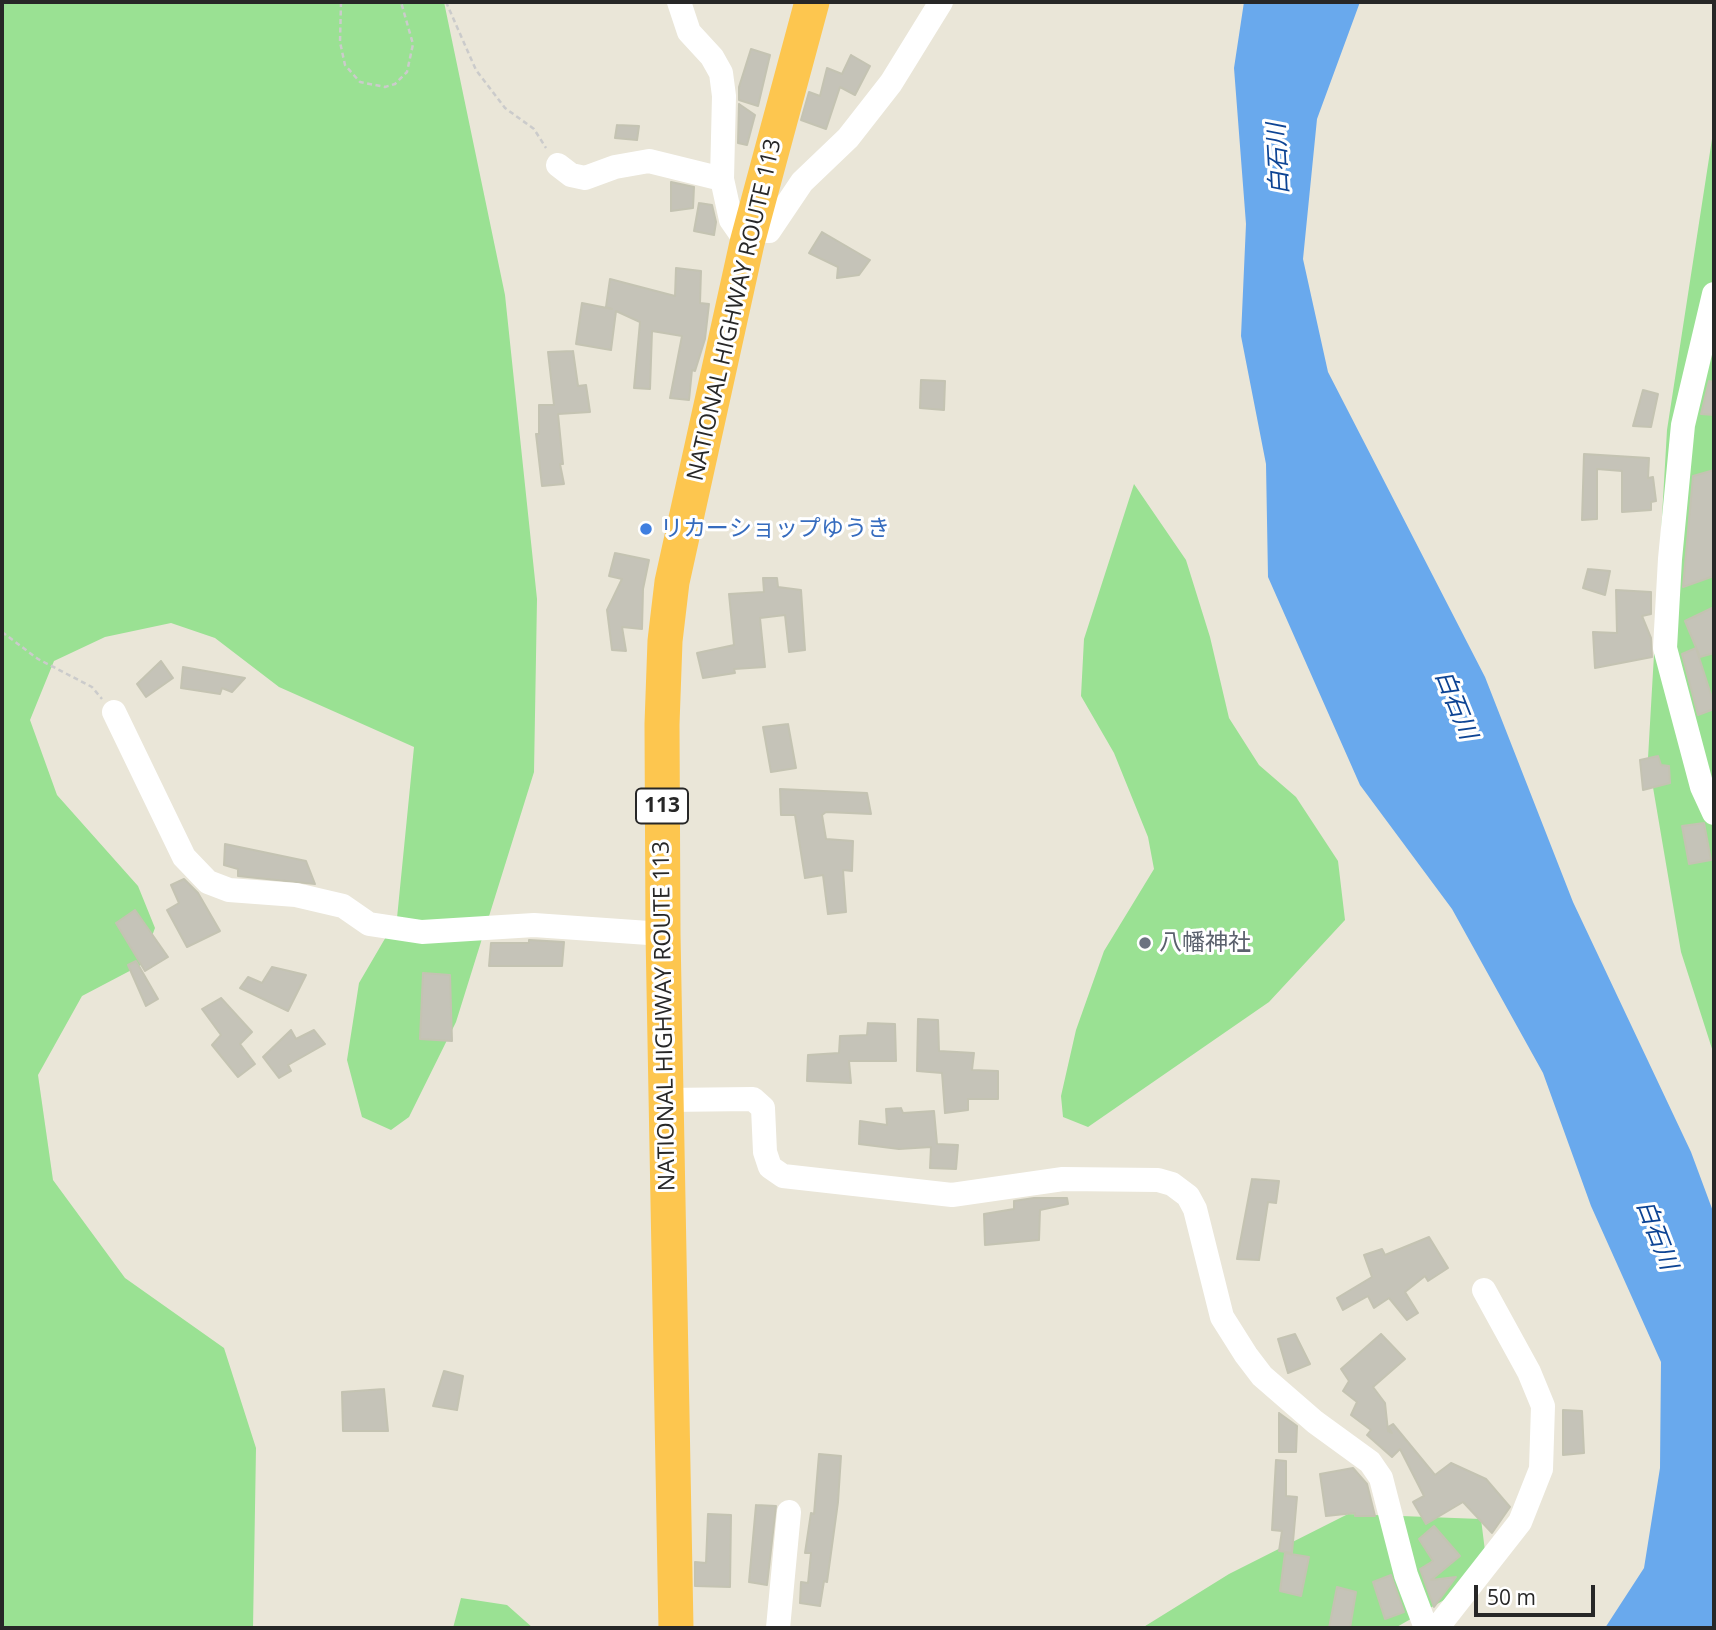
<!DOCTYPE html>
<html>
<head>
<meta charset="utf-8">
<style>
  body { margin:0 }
  #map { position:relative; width:1716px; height:1630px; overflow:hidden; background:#eae6d8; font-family:"Open Sans",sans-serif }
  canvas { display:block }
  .frame { position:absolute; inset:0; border:4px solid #272727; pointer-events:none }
  .scale { position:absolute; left:1474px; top:1585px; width:121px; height:32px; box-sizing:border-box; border:4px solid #272727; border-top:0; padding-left:9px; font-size:21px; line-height:24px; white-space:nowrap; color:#272727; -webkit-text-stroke:5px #fff; paint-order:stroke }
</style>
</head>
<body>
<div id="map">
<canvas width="1716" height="1630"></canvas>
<div class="frame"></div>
<div class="scale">50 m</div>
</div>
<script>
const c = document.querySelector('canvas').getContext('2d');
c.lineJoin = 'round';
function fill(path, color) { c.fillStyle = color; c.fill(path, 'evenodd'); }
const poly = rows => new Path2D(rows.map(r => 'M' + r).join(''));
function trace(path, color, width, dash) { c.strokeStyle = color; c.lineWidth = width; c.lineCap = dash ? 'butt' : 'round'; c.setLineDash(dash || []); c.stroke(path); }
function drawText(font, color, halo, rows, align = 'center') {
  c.font = font + ' "Open Sans","Noto Sans JP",sans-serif'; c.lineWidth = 6; c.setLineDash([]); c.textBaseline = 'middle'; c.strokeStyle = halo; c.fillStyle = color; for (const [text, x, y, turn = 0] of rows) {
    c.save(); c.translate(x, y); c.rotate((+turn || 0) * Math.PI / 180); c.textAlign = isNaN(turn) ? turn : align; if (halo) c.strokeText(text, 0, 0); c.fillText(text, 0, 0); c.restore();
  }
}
const green = poly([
  [2,2,444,2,505,295,537,599,534,772,456,1022,409,1117,391,1130,362,1117,347,1060,359,983,397,918,414,747,279,687,215,638,171,623,105,637,54,661,30,720,57,795,138,886,155,928,141,965,82,996,38,1075,53,1180,125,1278,224,1348,256,1448,253,1628,2,1628],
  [1714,126,1714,1055,1681,952,1648,758,1667,430],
  [1134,484,1186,560,1210,637,1229,718,1259,765,1296,797,1338,861,1345,920,1269,1002,1088,1127,1063,1117,1061,1096,1076,1030,1104,951,1154,869,1148,837,1114,753,1081,696,1084,639],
  [1348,1514,1481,1519,1488,1575,1395,1628,1142,1628,1229,1574],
  [461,1598,507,1605,533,1628,453,1628]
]);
const water = poly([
  [1244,2,1360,2,1317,119,1303,259,1328,372,1485,677,1573,902,1691,1152,1714,1214,1714,1628,1605,1628,1644,1568,1660,1468,1661,1362,1591,1206,1543,1073,1452,909,1360,785,1268,577,1266,464,1241,336,1246,224,1234,68]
]);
const building = poly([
  [751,49,770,55,758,106,739,100,739,87,751,49],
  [851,55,870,66,855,95,840,87,826,129,801,120,809,92,820,96,827,68,842,74,851,55],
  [739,104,755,115,747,145,738,143,739,104],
  [617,125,639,126,637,140,615,138,617,125],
  [671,182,694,187,693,208,671,211,671,182],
  [699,203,712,205,716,222,714,235,694,231,699,203],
  [822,232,870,260,859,275,837,278,838,267,809,253,822,232],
  [676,268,701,271,700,303,709,304,705,339,695,371,692,370,689,400,670,398,682,336,652,331,650,389,634,388,640,322,616,311,611,350,576,344,582,303,612,309,606,307,610,279,675,296,676,268],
  [573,351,578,386,586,385,590,412,558,414,563,464,560,464,564,484,542,486,536,434,539,434,539,405,554,405,548,352,573,351],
  [921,380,945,381,944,410,920,408,921,380],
  [1709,381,1714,382,1714,415,1701,414,1709,381],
  [1643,390,1658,394,1651,427,1633,426,1643,390],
  [1584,454,1649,458,1648,478,1653,477,1656,501,1651,502,1651,510,1622,512,1622,471,1597,469,1597,519,1582,520,1584,454],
  [1714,470,1714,576,1683,587,1693,476,1714,470],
  [615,553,649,560,643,589,642,629,622,627,626,651,612,650,607,610,622,579,609,576,615,553],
  [1588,569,1610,571,1605,595,1583,588,1588,569],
  [763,578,777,578,778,587,801,590,805,650,789,652,785,615,760,618,765,667,734,669,735,673,703,678,697,653,734,645,729,594,764,592,763,578],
  [1616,590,1651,592,1651,614,1642,616,1651,638,1652,657,1595,668,1593,632,1617,633,1616,590],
  [1714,607,1714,653,1700,657,1685,621,1714,607],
  [1696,648,1714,704,1714,709,1698,715,1682,654,1696,648],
  [161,661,173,678,146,697,137,684,161,661],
  [183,667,245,678,232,692,222,688,220,694,181,688,183,667],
  [788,724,796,768,771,772,763,727,788,724],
  [1658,756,1661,765,1669,766,1670,783,1643,790,1640,760,1658,756],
  [780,789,867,793,871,814,826,812,822,815,826,839,853,841,852,871,843,870,846,912,828,914,823,875,805,878,795,815,781,815,780,789],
  [1704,823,1711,860,1689,864,1682,826,1704,823],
  [225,844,306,861,315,884,238,876,238,869,224,865,225,844],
  [184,879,198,893,220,931,187,947,167,910,179,903,171,885,184,879],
  [135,910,168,957,145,971,116,923,135,910],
  [529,940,564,942,562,966,489,966,491,943,529,943,529,940],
  [136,961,158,999,146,1006,128,965,136,961],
  [272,967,306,975,288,1011,240,988,248,977,262,983,272,967],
  [423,973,450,975,452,1041,420,1039,423,973],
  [221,998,252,1032,240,1044,255,1064,238,1077,212,1045,221,1035,202,1009,221,998],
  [918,1019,938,1020,939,1051,974,1053,972,1070,998,1071,998,1099,968,1099,968,1110,945,1113,942,1073,917,1071,918,1019],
  [868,1023,895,1024,896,1061,849,1061,851,1083,807,1081,808,1055,839,1053,840,1036,867,1035,868,1023],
  [291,1030,296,1039,314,1030,325,1044,288,1065,291,1071,279,1078,263,1057,291,1030],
  [901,1108,903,1113,934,1111,937,1144,958,1145,956,1169,930,1168,931,1147,899,1149,859,1144,860,1121,887,1125,886,1109,901,1108],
  [1252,1179,1279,1181,1276,1203,1268,1202,1259,1260,1237,1259,1252,1179],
  [1034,1198,1067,1198,1068,1204,1040,1210,1039,1240,985,1245,984,1214,1014,1209,1014,1201,1034,1198],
  [1429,1237,1448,1268,1428,1281,1425,1276,1405,1292,1418,1313,1407,1320,1389,1298,1374,1308,1368,1296,1343,1310,1337,1298,1372,1277,1364,1255,1382,1249,1385,1255,1429,1237],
  [1295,1334,1310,1364,1288,1373,1278,1339,1295,1334],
  [1381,1334,1405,1359,1373,1387,1385,1403,1388,1431,1392,1433,1388,1427,1393,1424,1435,1475,1451,1463,1486,1479,1510,1507,1492,1533,1463,1502,1426,1524,1413,1502,1424,1496,1400,1449,1392,1457,1367,1435,1371,1430,1351,1415,1357,1402,1343,1391,1349,1381,1341,1369,1381,1334],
  [444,1371,463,1376,457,1410,433,1406,444,1371],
  [384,1389,388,1431,343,1431,342,1392,384,1389],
  [1563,1410,1582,1411,1584,1453,1563,1455,1563,1410],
  [1279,1413,1297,1426,1296,1452,1279,1452,1279,1413],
  [819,1454,841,1456,838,1502,827,1582,824,1581,820,1606,800,1603,801,1582,808,1583,811,1553,805,1553,811,1513,814,1514,819,1454],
  [1276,1460,1286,1461,1286,1496,1297,1497,1292,1553,1279,1551,1282,1531,1272,1530,1276,1460],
  [1353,1468,1367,1484,1375,1516,1355,1516,1355,1513,1326,1516,1320,1474,1353,1468],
  [756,1505,776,1506,767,1585,749,1582,756,1505],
  [708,1514,731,1515,730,1587,695,1586,695,1562,706,1563,708,1514],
  [1434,1526,1460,1556,1431,1580,1456,1577,1434,1607,1420,1569,1433,1561,1419,1539,1434,1526],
  [1285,1553,1309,1557,1301,1596,1280,1591,1285,1553],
  [1391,1575,1404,1612,1385,1619,1373,1582,1391,1575],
  [1337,1587,1356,1592,1350,1628,1329,1628,1337,1587]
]);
const path = poly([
  [341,2,340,42,345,65,360,82,385,87,395,84,407,72,413,44,401,2],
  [446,2,476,70,505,108,534,129,546,148],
  [2,632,38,659,92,687,102,699]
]);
const minor = poly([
  [679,2,689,32,712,57,721,73,724,96,722,179,731,220,747,243],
  [558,165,571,175,585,178,615,167,649,161,722,179],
  [752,229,769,231,802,182,848,138,891,83,941,2],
  [1714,294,1683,425,1670,559,1665,648,1702,787,1714,813],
  [114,712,184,857,208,882,229,890,296,895,343,906,369,924,422,932,534,925,663,934],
  [666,1100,753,1099,763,1108,765,1152,770,1167,783,1176,952,1195,1063,1179,1158,1180,1172,1184,1188,1196,1195,1209,1222,1317,1246,1355,1262,1376,1315,1422,1370,1462,1381,1478,1406,1575,1426,1628],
  [778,1628,789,1512],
  [1437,1628,1520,1522,1541,1469,1543,1406,1529,1372,1484,1290]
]);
const highway = poly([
  [676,1628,663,934,662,724,665,641,672,582,747,243,812,2]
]);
const markers = [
  [646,529,7,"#3f7fe0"],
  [1145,943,7,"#6b7280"]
];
const shields = [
  [662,806,52]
];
const shieldNames = [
  ["113",662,806]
];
const streetNames = [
  ["NATIONAL HIGHWAY ROUTE 113",735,310,-77],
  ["NATIONAL HIGHWAY ROUTE 113",665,1016,-91]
];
const shopNames = [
  ["リカーショップゆうき",660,529]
];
const worshipNames = [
  ["八幡神社",1159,943]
];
const waterNames = [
  ["白石川",1279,159,-93],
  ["白石川",1455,705,68],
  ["白石川",1656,1235,69]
];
fill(green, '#9ae193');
fill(water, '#69a9ed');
fill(building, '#c5c3b8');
trace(building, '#c4c3b2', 2);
trace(path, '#cbcbcb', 2.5, [5, 3.5]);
trace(minor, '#fff', 24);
trace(highway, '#fdc64f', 35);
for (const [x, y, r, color] of markers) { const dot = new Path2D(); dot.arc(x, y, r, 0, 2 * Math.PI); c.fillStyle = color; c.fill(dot); trace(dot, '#fff', 2.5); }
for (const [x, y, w] of shields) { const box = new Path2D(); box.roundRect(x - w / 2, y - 17.5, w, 35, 5); c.fillStyle = '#fff'; c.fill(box); trace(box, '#272727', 2); }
drawText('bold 21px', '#272727', null, shieldNames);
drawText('23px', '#272727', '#fff', streetNames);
drawText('23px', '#366cbe', '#fff', shopNames, 'left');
drawText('23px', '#5b616d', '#fff', worshipNames, 'left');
drawText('italic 24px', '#0d4494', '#fff', waterNames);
</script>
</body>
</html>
